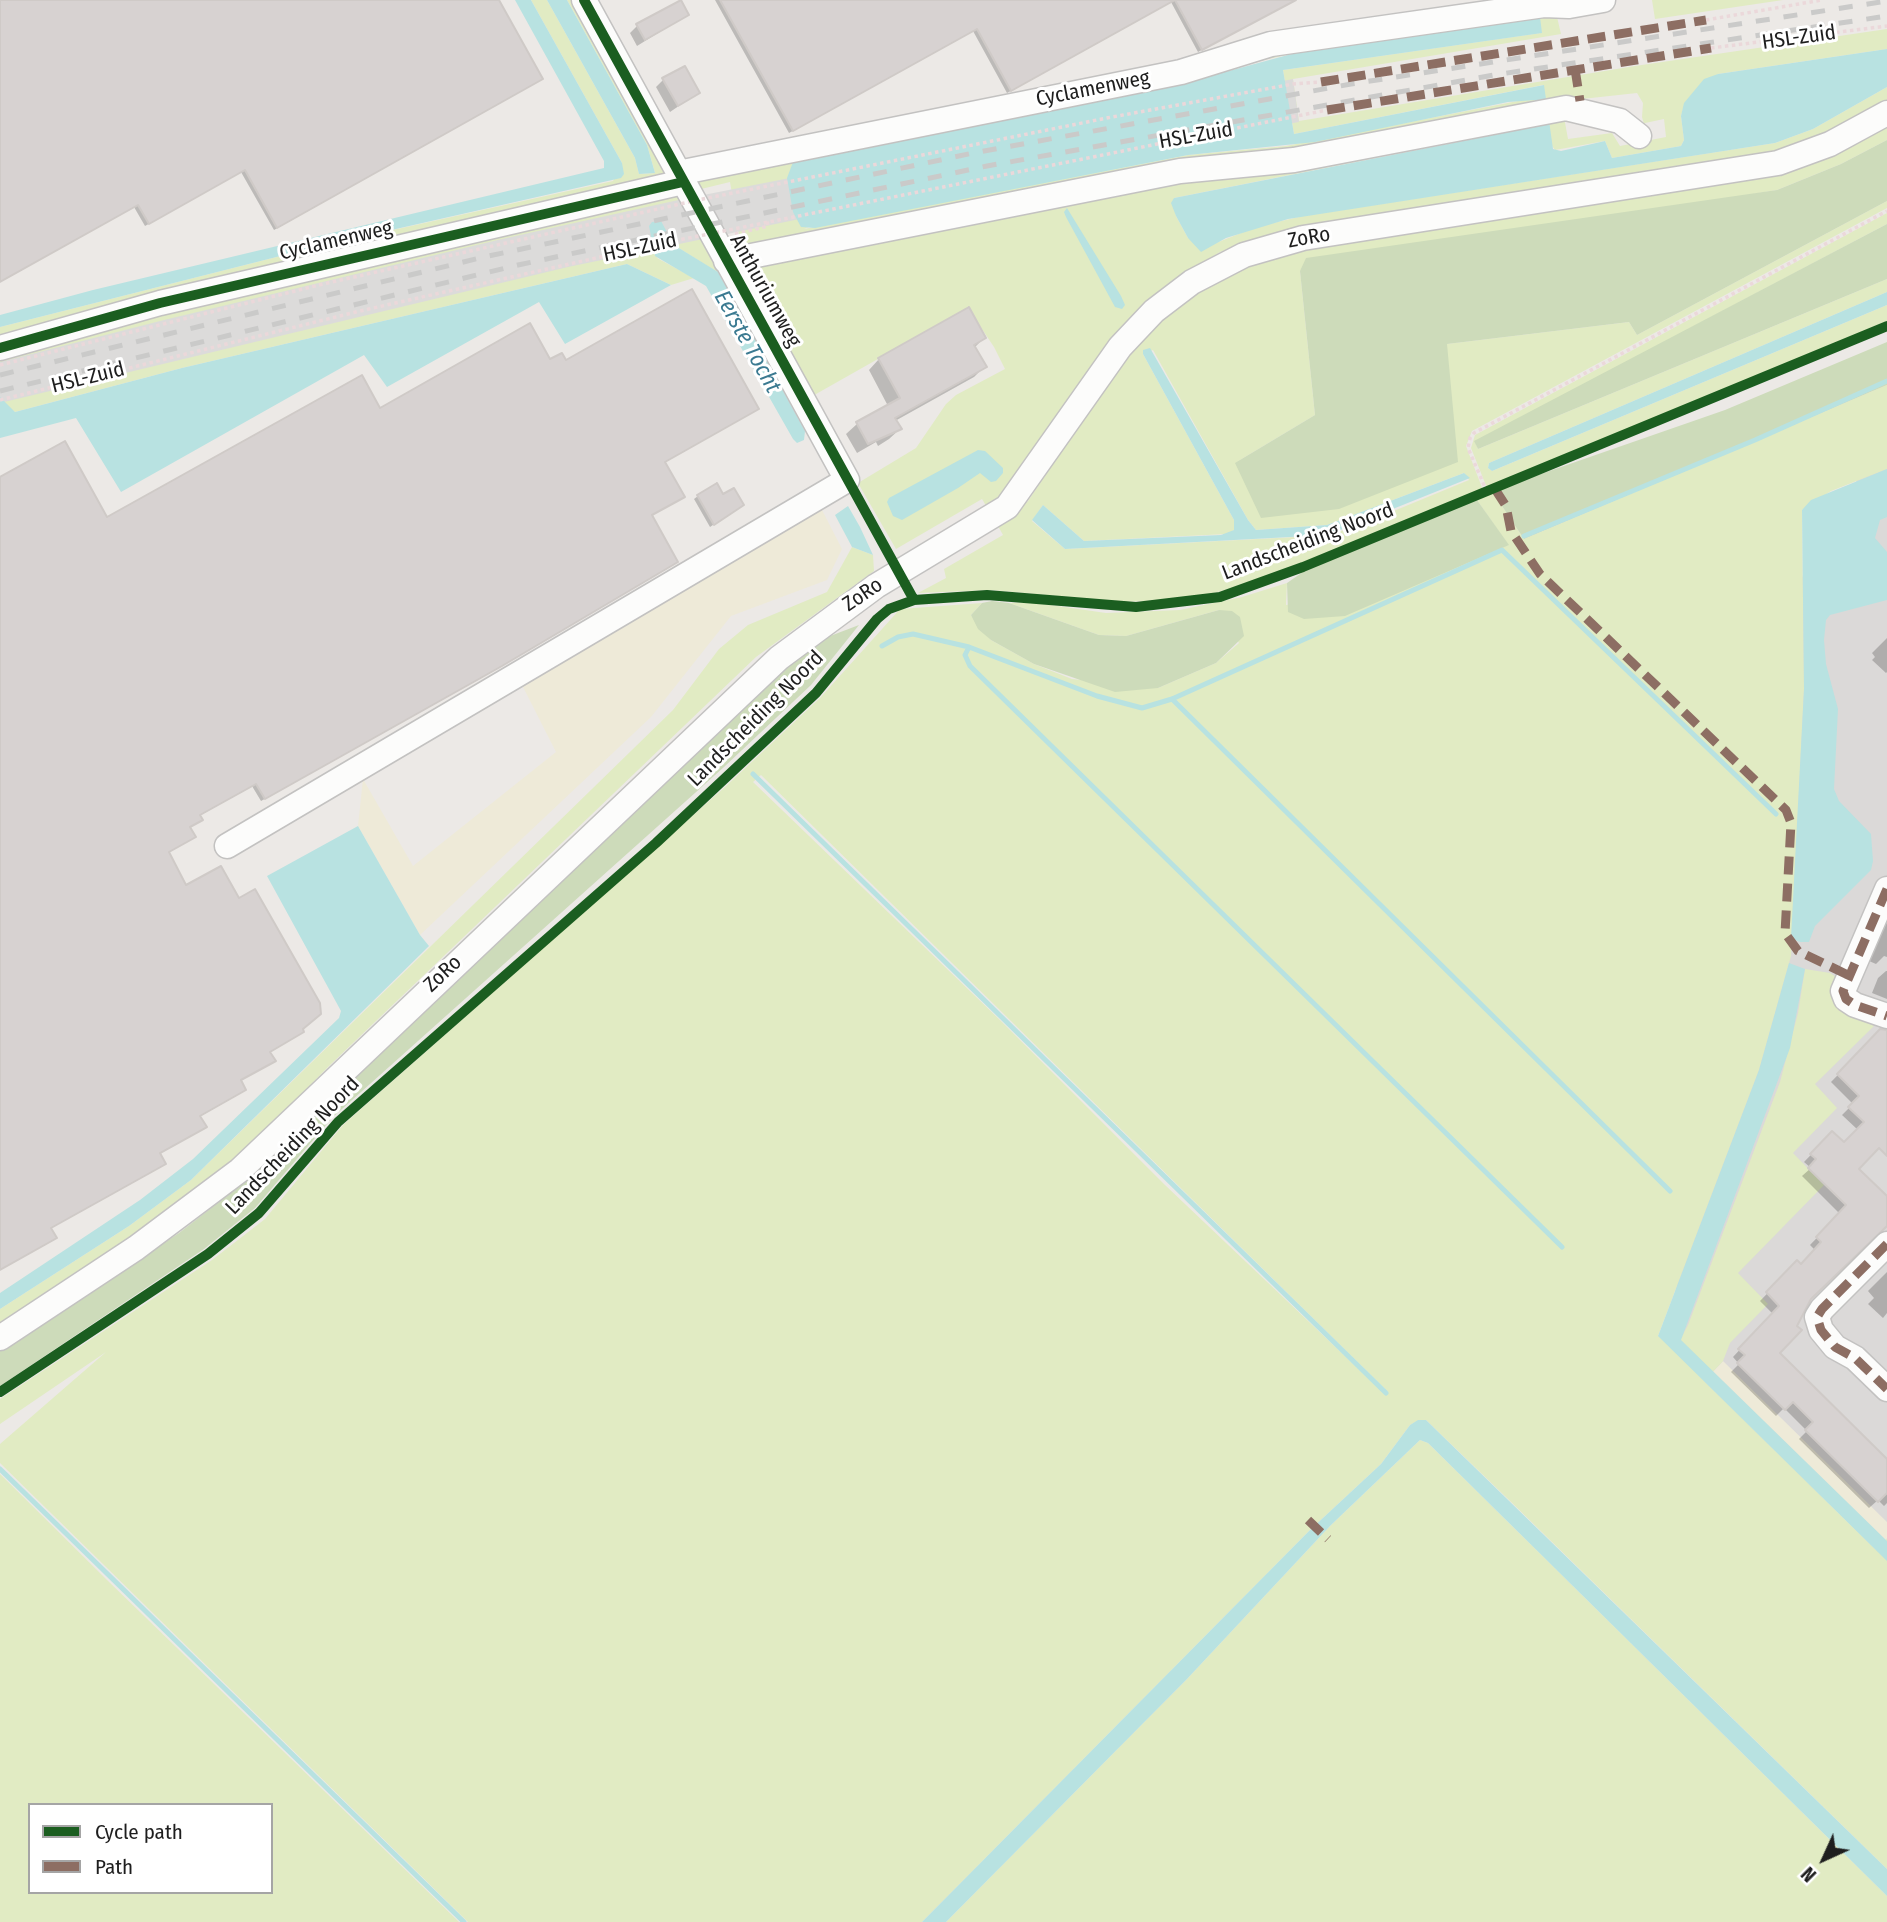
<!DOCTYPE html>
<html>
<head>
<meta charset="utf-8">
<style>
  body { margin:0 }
  #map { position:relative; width:1887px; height:1922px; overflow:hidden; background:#ece9e6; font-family:"Fira Sans Condensed",sans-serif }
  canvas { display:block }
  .legend { position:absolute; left:28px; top:1803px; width:245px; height:91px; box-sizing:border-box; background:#fff; border:2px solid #a5a5a5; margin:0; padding:9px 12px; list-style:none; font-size:21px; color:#1e1e1e }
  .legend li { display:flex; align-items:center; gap:14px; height:35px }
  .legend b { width:35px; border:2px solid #a5a5a5 }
  .north { position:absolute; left:1789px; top:1824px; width:70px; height:70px; -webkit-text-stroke:5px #fff; paint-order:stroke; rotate:225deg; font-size:19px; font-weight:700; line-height:28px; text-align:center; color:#1e1e1e }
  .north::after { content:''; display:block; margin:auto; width:24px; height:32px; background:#1e1e1e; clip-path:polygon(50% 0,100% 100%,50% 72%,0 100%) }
</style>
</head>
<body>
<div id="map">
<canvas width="1887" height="1922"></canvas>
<ul class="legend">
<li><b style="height:9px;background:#1b5e20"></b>Cycle path</li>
<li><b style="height:9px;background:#8d6e63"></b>Path</li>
</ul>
<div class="north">N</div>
</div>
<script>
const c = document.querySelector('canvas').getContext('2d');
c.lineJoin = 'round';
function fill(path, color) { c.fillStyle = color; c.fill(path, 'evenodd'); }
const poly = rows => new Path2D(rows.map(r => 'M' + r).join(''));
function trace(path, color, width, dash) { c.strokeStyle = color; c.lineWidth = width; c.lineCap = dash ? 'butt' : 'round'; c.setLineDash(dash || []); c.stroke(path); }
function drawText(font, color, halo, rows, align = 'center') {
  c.font = font + ' "Fira Sans Condensed",sans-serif'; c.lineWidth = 6; c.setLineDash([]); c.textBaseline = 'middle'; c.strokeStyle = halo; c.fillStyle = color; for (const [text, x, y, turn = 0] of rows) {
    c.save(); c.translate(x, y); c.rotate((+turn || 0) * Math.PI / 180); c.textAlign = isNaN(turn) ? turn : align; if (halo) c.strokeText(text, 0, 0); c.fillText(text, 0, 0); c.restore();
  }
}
const residential = poly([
  [1887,427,1887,1534,1658,1405,1779,618]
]);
const farmland = poly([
  [822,510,842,549,827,580,731,616,651,717,420,935,358,826,363,779,413,866,556,752,521,683],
  [1723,1361,1887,1522,1887,1537,1876,1551,1704,1381]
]);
const grass = poly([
  [531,0,547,0,635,158,639,174,655,173,647,145,567,0,574,0,728,279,674,245,670,238,657,258,694,278,671,285,627,264,182,368,15,412,7,407,0,397,0,327,312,248,613,181,622,163],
  [1652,0,1783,0,1655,19],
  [1539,14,1557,17,1561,34,1293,79,1299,121,1635,66,1887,29,1887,49,1718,74,1685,103,1681,116,1684,140,1681,146,1612,158,1605,141,1555,150,1550,143,1547,119,1564,117,1568,139,1612,133,1620,146,1666,137,1664,119,1645,123,1646,131,1642,117,1643,103,1637,93,1545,103,1543,85,1294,134,1283,70,1541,33],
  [1527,20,1299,52,1260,61,1186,84,1083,102,804,229,1188,155,1286,146,1523,100,1534,99,1536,103,739,252,722,238,739,235,730,182,697,190,695,183,698,175,1267,49],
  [1887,87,1887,100,1818,137,1777,152,1290,230,1220,252,1176,279,1017,480,988,509,982,499,896,549,858,483,916,448,946,404,956,395,1005,369,994,347,968,308,809,398,738,265,952,220,1536,126,1174,198,1176,216,1188,238,1216,243,1256,227,1303,216,1775,143,1813,129],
  [1887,125,1887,140,1841,164,1777,190,1300,271,1315,415,1235,463,1447,344,1629,322,1637,335,1887,201,1887,208,1472,431,1466,446,1483,490,1265,579,1192,599,1122,602,992,590,918,593,946,578,944,569,1003,535,998,526,1028,501,1120,364,1150,331,1190,297,1240,269,1309,248,1782,174,1818,161],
  [1153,350,1248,520,1256,530,1327,525,1464,473,1469,480,1350,529,1316,536,1065,549,1032,521,1043,505,1084,541,1227,534,1234,530,1234,520,1143,354],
  [1887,213,1887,224,1475,442,1478,449,1887,279,1887,292,1489,463,1488,468,1492,471,1887,305,1887,321,1487,488,1471,448,1475,435],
  [1887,385,1887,469,1831,491,1802,510,1804,689,1791,956,1759,1070,1658,1336,1680,1340,1688,1325,1780,1082,1798,1013,1805,969,1830,973,1839,979,1834,999,1837,1007,1874,1026,1815,1084,1837,1108,1793,1153,1824,1185,1738,1273,1768,1304,1730,1343,1723,1361,1704,1381,1876,1550,1887,1538,1887,1869,1510,1501,1426,1420,1419,1420,1410,1425,1381,1464,1310,1530,922,1922,468,1922,0,1463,0,1444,106,1352,0,1424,0,1399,212,1260,265,1219,343,1125,725,787,820,698,900,609,982,603,971,615,991,640,1034,664,1072,679,1158,688,1216,663,1239,643,1219,610,1126,636,1099,635,1009,603,1030,602,1106,613,1180,610,1242,597,1287,583,1286,605,1436,574,1508,545,1477,500,1492,491,1524,539],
  [761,775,1388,1392,1386,1395,1165,1185,1001,1021,753,782],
  [852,547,873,555,874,571,756,657,328,1067,250,1147,203,1189,0,1326,0,1309,129,1226,191,1180,673,710,719,649,748,625,827,592],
  [1420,1440,1428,1443,1887,1896,1887,1922,946,1922,1187,1679,1330,1526],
  [0,1474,106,1579,459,1922,0,1922],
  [30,1805,271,1805,271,1892,30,1892]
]);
const forest = poly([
  [1887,140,1887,201,1637,335,1629,322,1447,344,1458,462,1339,509,1261,518,1235,463,1315,415,1300,271,1306,258,1777,190,1841,164],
  [1887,224,1887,279,1478,449,1474,441],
  [1887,342,1887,385,1524,539,1492,491,1725,410],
  [1477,500,1509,545,1345,616,1304,619,1288,612,1287,583,1313,565],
  [992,601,1009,603,1099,635,1126,636,1219,610,1232,611,1240,617,1244,636,1216,663,1158,688,1115,692,1034,664,991,640,978,629,971,615,982,603],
  [859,625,811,685,724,767,332,1118,255,1208,204,1249,0,1386,0,1351,179,1233,228,1195,759,689,817,641]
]);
const parking = poly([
  [1293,79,1299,122,1070,163,568,267,0,403,0,362,164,320,502,239,683,199]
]);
const water = poly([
  [515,0,531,0,622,163,624,174,621,178,312,248,0,327,0,315,93,290,604,168,604,161],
  [547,0,567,0,647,145,655,173,639,174,635,158],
  [1540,17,1542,33,1283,70,1294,134,1544,85,1553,149,1561,151,1605,141,1612,158,1681,146,1684,140,1681,116,1684,103,1704,79,1718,74,1887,49,1887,87,1813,129,1775,143,1288,219,1226,238,1201,252,1188,238,1176,216,1171,203,1174,198,1534,127,1535,100,1508,102,1315,142,1188,155,815,228,801,227,793,212,787,178,793,162,1166,88,1299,52],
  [1067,208,1121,296,1125,305,1122,309,1115,307,1066,217,1064,212],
  [661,221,674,245,718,272,805,431,804,440,797,443,793,439,706,286,655,256,649,226,652,222],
  [627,264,671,285,565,344,539,302,387,387,364,355,121,492,76,418,0,438,0,397,15,412,182,368],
  [1887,292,1887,305,1492,471,1488,468,1489,463],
  [1150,348,1248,520,1256,530,1327,525,1464,473,1470,478,1328,535,1065,549,1032,520,1043,505,1084,541,1221,535,1234,530,1234,520,1143,354,1143,350],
  [978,450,985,451,1003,468,1003,473,996,481,991,482,980,473,958,488,902,520,893,516,887,502,889,498],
  [1887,469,1887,517,1880,520,1875,538,1887,552,1887,600,1830,615,1826,620,1824,640,1826,664,1838,709,1834,789,1839,801,1871,834,1873,861,1871,870,1815,926,1809,942,1800,942,1791,938,1804,689,1802,510,1811,500],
  [848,506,860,527,873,555,852,547,835,515],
  [358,826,420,935,429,946,191,1180,129,1226,0,1309,0,1293,140,1200,193,1159,339,1018,341,1011,267,876],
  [1789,963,1805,969,1790,1048,1681,1340,1887,1541,1887,1561,1658,1336,1759,1070],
  [1418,1420,1426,1420,1887,1869,1887,1896,1428,1443,1420,1440,1330,1526,1187,1679,946,1922,922,1922,1310,1530,1381,1464,1410,1425]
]);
const shadow = poly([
  [0,0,497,0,541,79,274,230,241,172,145,226,134,207,0,282],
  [715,0,1294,0,1198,52,1171,2,1007,93,973,31,789,133],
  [687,15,637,46,630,33,637,26],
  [663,80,698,93,670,112,656,87],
  [984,338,974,348,985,366,974,377,895,421,900,429,889,439,878,446,876,442,857,453,846,434,857,424,888,406,869,370,879,359],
  [549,362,566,362,757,409,663,463,679,500,651,516,676,562,673,565,497,669,261,801,252,786,199,816,201,820,189,828,194,837,167,853,186,888,302,1032,269,1052,270,1064,239,1081,244,1090,241,1093,199,1117,159,1154,161,1167,49,1229,0,1270,0,479,106,520,380,410],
  [698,496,738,508,710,527,694,499],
  [1887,638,1887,672,1886,673,1872,660,1875,657,1872,653],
  [1887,922,1887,957,1884,956,1876,964,1869,961],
  [1886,971,1887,971,1887,999,1872,993,1878,978],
  [1879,1033,1887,1041,1887,1115,1856,1169,1887,1199,1887,1222,1810,1298,1778,1353,1887,1461,1887,1503,1884,1506,1878,1500,1869,1508,1799,1439,1807,1431,1784,1408,1776,1416,1731,1372,1739,1364,1733,1357,1773,1314,1760,1301,1797,1263,1801,1266,1816,1251,1810,1245,1840,1214,1802,1176,1811,1168,1804,1162,1832,1133,1844,1145,1858,1130,1842,1115,1853,1104,1831,1082],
  [1887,1272,1887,1313,1883,1318,1868,1304,1874,1298,1868,1291]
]);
const stream = poly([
  [1524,536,1755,440,1887,381],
  [882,646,898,637,913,634,969,647,1097,696,1142,708,1172,699,1502,550,1776,814],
  [969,647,965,655,970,666,1562,1247],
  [1172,699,1670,1191],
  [753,774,1386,1393],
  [0,1469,464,1922]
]);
const building = poly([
  [0,0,499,0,543,79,277,228,245,170,149,224,138,205,0,282,0,0],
  [681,0,689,15,645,40,636,24,681,0],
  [720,0,1296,0,1202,50,1175,0,1011,91,977,29,793,131,720,0],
  [685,66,700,93,678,106,662,78,685,66],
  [692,289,759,409,665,462,685,497,652,515,678,562,502,666,265,799,256,784,200,815,203,820,190,827,196,837,169,852,186,885,221,866,239,898,255,889,320,1003,321,1014,303,1029,304,1032,270,1052,276,1061,241,1080,246,1090,200,1116,207,1127,160,1153,166,1164,51,1228,57,1238,0,1270,0,477,65,441,107,517,362,375,380,408,530,323,550,359,562,353,566,360,692,289],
  [969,307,986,338,974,345,987,367,895,418,902,429,868,444,856,422,900,398,878,358,969,307],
  [717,483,723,494,734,488,744,505,714,525,697,495,717,483],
  [1880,1029,1887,1030,1887,1156,1879,1148,1859,1169,1887,1196,1887,1226,1811,1299,1797,1326,1802,1330,1780,1353,1887,1459,1887,1493,1878,1502,1805,1430,1813,1422,1793,1402,1785,1410,1737,1363,1745,1355,1738,1349,1779,1306,1766,1292,1797,1260,1801,1264,1821,1242,1816,1237,1846,1205,1808,1168,1816,1159,1810,1154,1832,1131,1844,1142,1864,1122,1848,1107,1859,1096,1837,1074,1880,1029]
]);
const path = poly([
  [1706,20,1822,0],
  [1711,48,1887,26],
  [735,234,768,226,767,220],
  [1487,492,1468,448,1470,438,1474,433,1887,211]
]);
const minor = poly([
  [678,173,1181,72,1271,44,1544,5,1569,6,1603,0],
  [726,261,1180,171,1294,160,1566,108,1620,121,1639,136],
  [0,348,160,303,683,182],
  [227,846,847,480,584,0],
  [1887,889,1843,991,1846,999,1855,1005,1887,1016],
  [1887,1244,1822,1309,1817,1317,1821,1330,1835,1347,1855,1358,1887,1389],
  [0,1338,136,1248,240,1170,779,658,876,586,1007,507,1120,347,1154,311,1192,282,1244,255,1303,238,1778,163,1830,144,1887,113]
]);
const rail = poly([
  [0,375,484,257,973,153,1351,84,1887,1],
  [0,391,518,265,987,166,1494,75,1887,16]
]);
const pathBridge = poly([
  [0,365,323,284,698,200,1112,117,1293,84,1321,82],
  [0,400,360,311,654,245,1327,110]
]);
const quiet = poly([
  [1575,69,1580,101],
  [1321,82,1706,20],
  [1327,110,1711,48],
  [1495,489,1506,506,1511,531,1540,574,1786,810,1791,823,1785,933,1798,951,1848,975],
  [1887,889,1843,991,1846,999,1855,1005,1887,1016],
  [1887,1244,1822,1309,1817,1317,1821,1330,1835,1347,1855,1358,1887,1389],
  [1308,1520,1328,1539]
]);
const cycleway = poly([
  [584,0,914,600],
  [0,348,160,303,683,182],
  [0,1392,208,1254,259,1213,338,1122,656,843,816,693,877,619,889,609,914,600,987,595,1136,607,1220,597,1303,567,1887,326]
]);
const streetNames = [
  ["HSL-Zuid",1799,38,-8],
  ["Cyclamenweg",1093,89,-11],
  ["HSL-Zuid",1196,136,-10],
  ["ZoRo",1309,238,-10],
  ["Cyclamenweg",336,241,-13],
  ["HSL-Zuid",640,248,-12],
  ["Anthuriumweg",765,291,61],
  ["HSL-Zuid",88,378,-14],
  ["Landscheiding Noord",1308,542,-21],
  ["ZoRo",863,595,-34],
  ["Landscheiding Noord",756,719,-45],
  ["ZoRo",443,974,-43],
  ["Landscheiding Noord",293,1146,-46]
];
const waterNames = [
  ["Eerste Tocht",747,342,61]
];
fill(residential, '#dbd9d8');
fill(farmland, '#eeead8');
fill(grass, '#e1ebc3');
fill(forest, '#cddbba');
fill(parking, '#dcdbda');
fill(water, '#b8e2e1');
fill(shadow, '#0003');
trace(stream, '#b8e2e1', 5);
fill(building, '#d7d2d1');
trace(building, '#cfcac7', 2);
trace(minor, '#c3c2c1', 27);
trace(path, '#ebd8da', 3.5, [3.5, 3.5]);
trace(minor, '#fcfcfb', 24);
trace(rail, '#cacac9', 5, [14, 14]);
trace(pathBridge, '#ebd8da', 3.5, [3.5, 3.5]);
trace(quiet, '#8d6e63', 9, [18, 9]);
trace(cycleway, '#1b5e20', 10);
drawText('21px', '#1e1e1e', '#fff', streetNames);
drawText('italic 23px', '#3b7a91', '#fff', waterNames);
</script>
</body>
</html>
